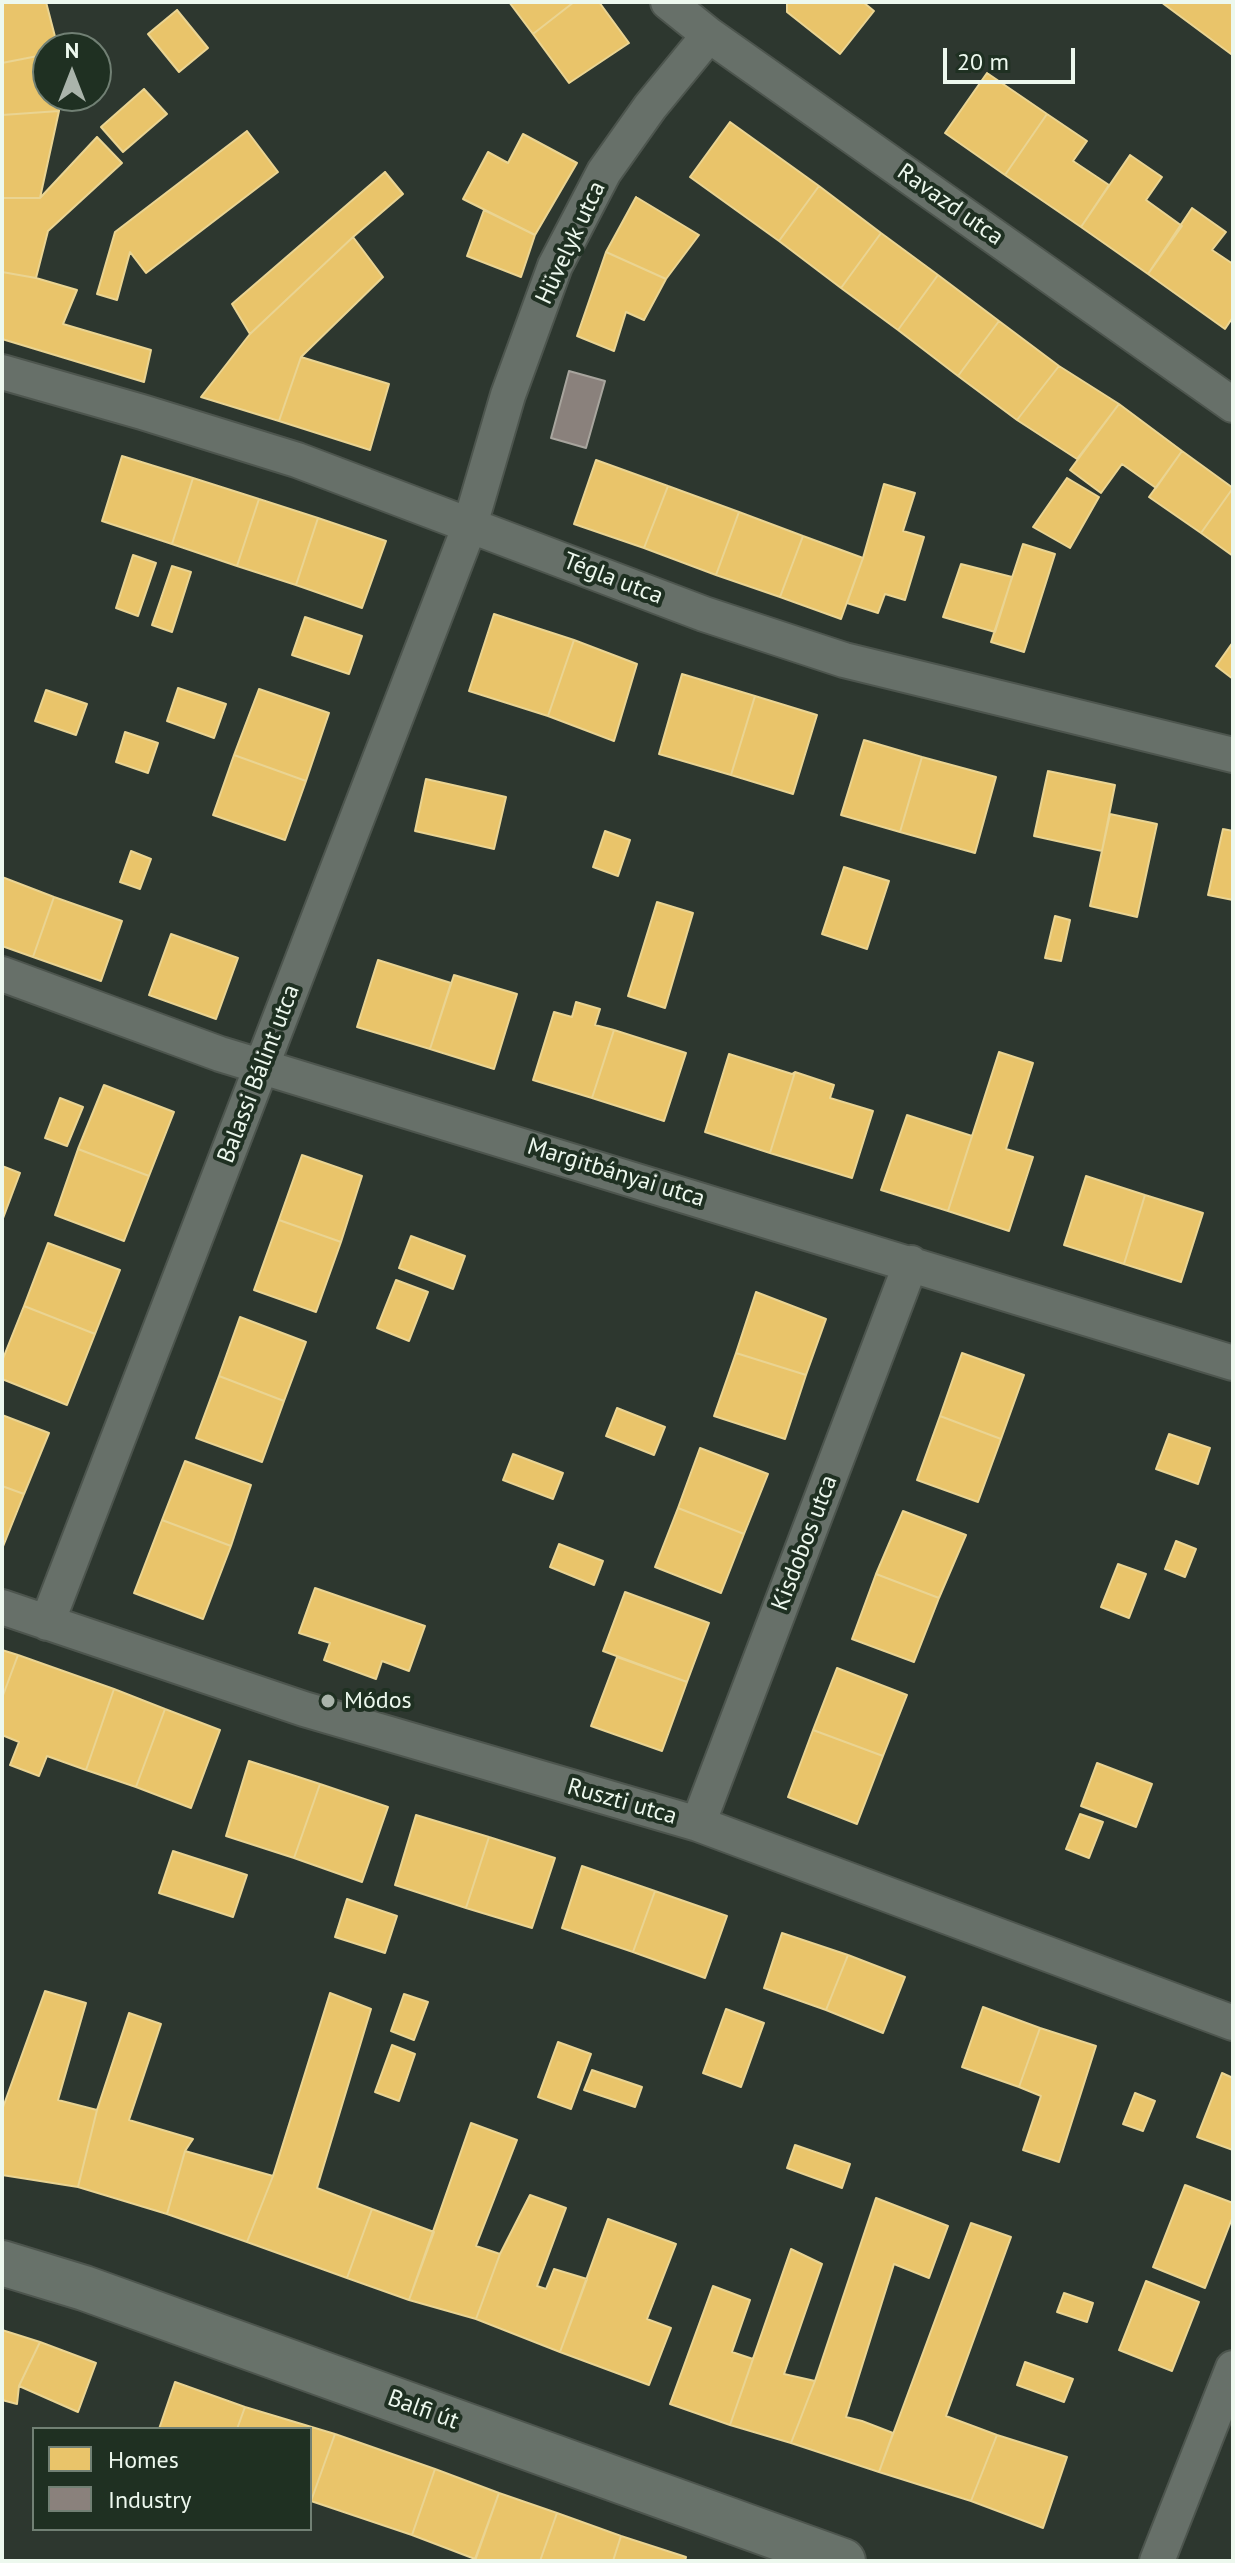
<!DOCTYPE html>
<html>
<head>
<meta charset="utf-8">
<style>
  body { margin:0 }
  #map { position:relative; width:1235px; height:2563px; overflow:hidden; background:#2d372f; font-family:"PT Sans",sans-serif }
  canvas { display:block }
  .frame { position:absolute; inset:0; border:4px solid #edf8ee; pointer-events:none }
  .legend { position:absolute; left:32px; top:2427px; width:280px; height:104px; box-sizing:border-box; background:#1f3022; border:2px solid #718074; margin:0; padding:10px 14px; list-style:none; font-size:24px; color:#edf8ee }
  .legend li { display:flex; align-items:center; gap:16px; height:40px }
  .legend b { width:40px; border:2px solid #718074 }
  .north { position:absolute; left:32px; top:32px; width:80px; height:80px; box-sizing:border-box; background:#1f3022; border:2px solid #718074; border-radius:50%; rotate:0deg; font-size:22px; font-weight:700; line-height:32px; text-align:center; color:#edf8ee }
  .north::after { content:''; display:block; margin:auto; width:28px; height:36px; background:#aab4ab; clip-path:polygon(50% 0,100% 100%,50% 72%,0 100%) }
  .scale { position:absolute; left:943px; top:48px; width:132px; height:36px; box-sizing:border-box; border:4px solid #edf8ee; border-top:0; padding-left:10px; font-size:24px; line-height:28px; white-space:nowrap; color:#edf8ee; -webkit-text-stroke:6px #1f3022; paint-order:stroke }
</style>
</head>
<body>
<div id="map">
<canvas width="1235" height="2563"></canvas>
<div class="frame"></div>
<ul class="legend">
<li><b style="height:22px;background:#e9c46a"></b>Homes</li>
<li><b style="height:22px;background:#8a817c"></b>Industry</li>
</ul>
<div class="north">N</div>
<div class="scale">20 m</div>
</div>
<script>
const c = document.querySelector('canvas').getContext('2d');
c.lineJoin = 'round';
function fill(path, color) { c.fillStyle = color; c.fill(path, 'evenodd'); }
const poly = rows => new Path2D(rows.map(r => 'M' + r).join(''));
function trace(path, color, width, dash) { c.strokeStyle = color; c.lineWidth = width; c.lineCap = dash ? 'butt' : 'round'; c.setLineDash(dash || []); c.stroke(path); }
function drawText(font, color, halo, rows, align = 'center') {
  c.font = font + ' "PT Sans",sans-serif'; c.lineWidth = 8; c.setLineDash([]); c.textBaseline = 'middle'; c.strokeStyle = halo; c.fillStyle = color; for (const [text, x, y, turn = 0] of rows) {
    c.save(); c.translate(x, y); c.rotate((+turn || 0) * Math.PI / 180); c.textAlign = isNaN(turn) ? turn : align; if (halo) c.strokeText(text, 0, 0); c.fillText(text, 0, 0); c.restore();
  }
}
const homes = poly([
  [2,2,46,2,58,48,48,48,48,54,2,63,2,2],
  [509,2,574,2,533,34,509,2],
  [574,2,599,2,629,43,569,83,533,34,574,2],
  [787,2,863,2,874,11,840,54,787,12,787,2],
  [1161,2,1233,2,1233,52,1231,54,1161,2],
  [177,10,208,48,179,72,148,34,177,10],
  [48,54,48,96,59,96,59,111,2,115,2,63,48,54],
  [987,73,1047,114,1005,175,945,133,987,73],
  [144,89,167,114,123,152,101,127,144,89],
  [59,111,40,198,2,198,2,115,59,111],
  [1047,114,1087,141,1073,161,1109,185,1081,227,1005,175,1047,114],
  [730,122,819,186,779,241,690,177,730,122],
  [247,131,278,172,146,273,130,252,117,300,97,294,115,232,247,131],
  [523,134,577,163,535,235,463,199,488,152,508,163,523,134],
  [97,137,122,163,48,231,36,278,2,272,2,198,40,198,97,137],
  [1130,155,1162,177,1146,200,1182,226,1148,274,1081,227,1130,155],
  [385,172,403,194,353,237,250,334,232,304,385,172],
  [819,186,881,233,841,288,779,241,819,186],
  [636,197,699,235,666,279,606,252,636,197],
  [1192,208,1226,232,1212,250,1233,264,1233,317,1225,329,1148,274,1192,208],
  [484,210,535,235,521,277,467,256,484,210],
  [881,233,938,275,898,330,841,288,881,233],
  [353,237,383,277,301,357,279,421,201,397,250,334,353,237],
  [606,252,666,279,644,320,626,312,614,351,577,336,606,252],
  [2,272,36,278,77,290,63,324,151,350,144,382,2,339,2,272],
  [938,275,999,321,958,376,898,330,938,275],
  [999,321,1059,366,1017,420,958,376,999,321],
  [301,357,389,384,370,450,279,421,301,357],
  [1059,366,1119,404,1077,459,1017,420,1059,366],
  [1119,404,1182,451,1156,488,1122,464,1101,493,1070,470,1119,404],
  [1182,451,1233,488,1201,533,1149,497,1182,451],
  [122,456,193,478,172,544,102,521,122,456],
  [596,460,668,486,644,548,574,524,596,460],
  [193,478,259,499,237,566,172,544,193,478],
  [1067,478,1099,497,1070,548,1033,527,1067,478],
  [884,484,915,493,903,531,924,537,905,600,885,594,878,613,847,603,863,558,884,484],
  [668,486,739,512,716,575,644,548,668,486],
  [1233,488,1233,556,1201,533,1233,488],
  [259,499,318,518,296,585,237,566,259,499],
  [739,512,803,536,780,597,716,575,739,512],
  [318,518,386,541,362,608,296,585,318,518],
  [803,536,863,558,841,619,780,597,803,536],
  [1023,544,1055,554,1024,652,991,642,1023,544],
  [133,555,156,563,138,616,116,608,133,555],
  [961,564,1012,577,995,632,943,617,961,564],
  [172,566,191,572,172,632,152,625,172,566],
  [494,614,574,640,548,716,469,691,494,614],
  [305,617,362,636,349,674,292,655,305,617],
  [574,640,637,664,614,741,548,716,574,640],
  [1233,642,1233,679,1216,666,1233,642],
  [682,674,755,696,731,775,659,754,682,674],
  [178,688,226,704,214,738,167,721,178,688],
  [259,689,329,713,306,781,234,755,259,689],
  [46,690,87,704,76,735,35,721,46,690],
  [755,696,817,715,793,794,731,775,755,696],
  [125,732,158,743,148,773,116,762,125,732],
  [864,740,922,757,900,832,841,815,864,740],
  [234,755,306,781,285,840,213,815,234,755],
  [922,757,996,777,975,853,900,832,922,757],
  [1048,771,1115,785,1102,851,1034,836,1048,771],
  [426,779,506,797,494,849,415,831,426,779],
  [1110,814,1157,824,1137,917,1090,906,1110,814],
  [1223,829,1233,831,1233,900,1208,895,1223,829],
  [605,831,630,840,618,876,593,867,605,831],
  [131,851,151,859,140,889,120,882,131,851],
  [844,867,889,881,867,949,822,934,844,867],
  [2,877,54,897,33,957,2,946,2,877],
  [54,897,122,921,101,981,33,957,54,897],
  [657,902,693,913,665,1008,628,996,657,902],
  [1055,916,1070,920,1061,961,1045,958,1055,916],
  [171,934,238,958,216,1019,149,995,171,934],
  [378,960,451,983,430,1049,357,1027,378,960],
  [454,975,517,994,494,1069,430,1049,454,975],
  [576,1002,600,1009,595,1025,614,1030,592,1098,533,1080,554,1012,572,1017,576,1002],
  [614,1030,686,1053,664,1121,592,1098,614,1030],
  [999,1052,1033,1063,1006,1149,1033,1157,1009,1231,948,1211,999,1052],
  [729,1054,792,1074,795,1072,770,1153,705,1132,729,1054],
  [795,1072,834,1085,830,1098,873,1111,852,1178,770,1153,795,1072],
  [104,1085,174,1112,149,1176,78,1149,104,1085],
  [60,1098,83,1107,67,1146,45,1138,60,1098],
  [907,1115,972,1136,948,1211,881,1190,907,1115],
  [78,1149,149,1176,124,1241,55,1215,78,1149],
  [302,1155,362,1176,341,1242,279,1220,302,1155],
  [2,1166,20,1173,2,1221,2,1166],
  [1086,1176,1145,1195,1124,1264,1064,1245,1086,1176],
  [1145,1195,1203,1213,1181,1282,1124,1264,1145,1195],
  [279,1220,341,1242,316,1312,254,1290,279,1220],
  [411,1236,465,1256,453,1289,399,1268,411,1236],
  [48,1243,120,1270,95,1334,24,1306,48,1243],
  [396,1280,428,1292,409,1341,377,1328,396,1280],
  [756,1292,826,1319,806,1375,736,1353,756,1292],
  [24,1306,95,1334,67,1405,2,1379,2,1361,24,1306],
  [240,1317,306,1342,284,1401,219,1376,240,1317],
  [736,1353,806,1375,785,1439,714,1416,736,1353],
  [962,1353,1024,1375,1001,1439,940,1416,962,1353],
  [219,1376,284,1401,262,1462,196,1438,219,1376],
  [617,1408,665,1427,654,1455,606,1436,617,1408],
  [2,1415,49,1433,24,1494,2,1486,2,1415],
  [940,1416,1001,1439,978,1502,917,1480,940,1416],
  [1169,1434,1210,1448,1198,1484,1156,1469,1169,1434],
  [700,1448,768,1474,744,1534,678,1508,700,1448],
  [513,1454,563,1473,553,1499,503,1480,513,1454],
  [185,1461,251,1485,231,1546,162,1520,185,1461],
  [2,1486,24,1494,2,1549,2,1486],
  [678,1508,744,1534,721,1593,655,1567,678,1508],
  [903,1511,966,1535,939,1598,876,1574,903,1511],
  [162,1520,231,1546,203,1619,134,1593,162,1520],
  [1176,1541,1196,1549,1185,1577,1165,1569,1176,1541],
  [559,1544,603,1561,594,1585,550,1567,559,1544],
  [1118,1564,1146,1574,1129,1618,1101,1607,1118,1564],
  [876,1574,939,1598,914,1662,852,1639,876,1574],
  [315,1588,425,1626,409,1671,382,1661,376,1679,324,1660,330,1643,299,1633,315,1588],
  [625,1592,709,1623,687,1682,603,1651,625,1592],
  [2,1650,18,1655,2,1698,2,1650],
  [18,1655,114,1689,86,1770,47,1756,39,1776,10,1765,19,1742,2,1735,2,1698,18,1655],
  [617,1657,687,1682,662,1751,591,1726,617,1657],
  [837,1668,907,1695,883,1756,813,1730,837,1668],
  [114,1689,165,1709,136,1787,86,1770,114,1689],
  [165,1709,220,1730,191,1808,136,1787,165,1709],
  [813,1730,883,1756,857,1824,788,1797,813,1730],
  [249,1761,320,1784,294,1858,226,1836,249,1761],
  [1097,1763,1152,1784,1136,1827,1081,1806,1097,1763],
  [320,1784,388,1807,362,1882,294,1858,320,1784],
  [1080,1814,1103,1822,1089,1858,1066,1849,1080,1814],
  [416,1815,489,1837,466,1908,395,1885,416,1815],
  [489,1837,555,1858,532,1928,466,1908,489,1837],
  [173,1851,247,1875,233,1917,159,1893,173,1851],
  [582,1866,655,1891,633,1952,562,1928,582,1866],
  [655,1891,727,1916,705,1978,633,1952,655,1891],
  [347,1899,397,1916,385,1953,335,1937,347,1899],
  [782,1933,848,1955,826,2010,764,1988,782,1933],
  [848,1955,905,1977,883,2033,826,2010,848,1955],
  [45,1991,86,2003,58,2100,97,2110,78,2187,2,2175,2,2110,45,1991],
  [330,1993,371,2009,317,2188,372,2209,347,2278,247,2242,273,2176,330,1993],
  [404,1994,428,2002,414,2040,391,2031,404,1994],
  [983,2007,1040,2028,1019,2087,962,2067,983,2007],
  [726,2009,764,2023,741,2087,703,2073,726,2009],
  [129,2013,161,2024,129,2120,193,2139,185,2151,167,2214,78,2187,97,2110,129,2013],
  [1040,2028,1096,2046,1059,2162,1023,2150,1041,2096,1019,2087,1040,2028],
  [558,2042,591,2054,571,2109,538,2097,558,2042],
  [392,2045,415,2054,399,2101,375,2092,392,2045],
  [592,2070,642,2087,635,2107,584,2090,592,2070],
  [1222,2073,1233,2078,1233,2150,1197,2137,1222,2073],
  [1135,2093,1155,2101,1143,2131,1123,2124,1135,2093],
  [471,2123,517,2140,476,2246,500,2254,476,2319,409,2300,471,2123],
  [795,2145,850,2164,842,2188,787,2168,795,2145],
  [185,2151,273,2176,247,2242,167,2214,185,2151],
  [1185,2185,1233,2203,1233,2216,1205,2288,1153,2267,1185,2185],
  [530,2195,566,2208,537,2286,546,2289,554,2269,587,2279,560,2352,476,2319,500,2254,530,2195],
  [876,2198,948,2226,929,2278,894,2264,846,2417,862,2421,893,2433,879,2472,791,2443,815,2381,876,2198],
  [372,2209,434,2232,409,2300,347,2278,372,2209],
  [608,2219,676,2244,647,2319,671,2328,649,2385,560,2352,608,2219],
  [971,2223,1011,2237,946,2416,997,2435,971,2501,879,2472,971,2223],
  [791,2249,822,2264,784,2374,815,2381,791,2443,730,2425,791,2249],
  [1146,2281,1199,2302,1172,2371,1119,2350,1146,2281],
  [713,2286,750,2300,732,2352,753,2359,730,2425,670,2404,713,2286],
  [1064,2293,1093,2303,1087,2322,1057,2312,1064,2293],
  [2,2330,40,2342,19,2386,17,2404,2,2400,2,2330],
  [40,2342,96,2363,78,2412,19,2386,40,2342],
  [1025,2362,1073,2379,1064,2402,1017,2385,1025,2362],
  [175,2382,245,2407,237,2429,159,2429,175,2382],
  [245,2407,335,2434,311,2501,310,2429,237,2429,245,2407],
  [335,2434,435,2469,412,2535,311,2501,335,2434],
  [997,2435,1067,2457,1043,2528,971,2501,997,2435],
  [435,2469,499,2493,475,2559,412,2535,435,2469],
  [499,2493,557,2513,540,2561,475,2561,499,2493],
  [557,2513,621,2536,613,2561,540,2561,557,2513],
  [621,2536,686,2557,685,2561,613,2561,621,2536]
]);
const industry = poly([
  [569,371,605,381,586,448,551,438,569,371]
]);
const street = poly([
  [668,2,709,35,1233,405],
  [2,372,142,412,297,460,704,614,844,660,1233,755],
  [2,974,220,1054,1233,1363],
  [2,1607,304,1709,698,1824,1233,2023],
  [47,1623,470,525,508,395,555,266,604,172,650,107,709,35],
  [698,1824,911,1263],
  [1157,2561,1233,2368]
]);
const secondary = poly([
  [2,2263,84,2288,843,2561]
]);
const markers = [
  [328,1701,8,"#aab4ab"]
];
const streetNames = [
  ["Ravazd utca",950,205,35],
  ["Hüvelyk utca",571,243,-65],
  ["Tégla utca",613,579,21],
  ["Balassi Bálint utca",259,1074,-69],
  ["Margitbányai utca",616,1173,17],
  ["Kisdobos utca",805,1543,-69],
  ["Ruszti utca",622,1802,16],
  ["Balfi út",423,2410,20]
];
const poiNames = [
  ["Módos",344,1701]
];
fill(homes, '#e9c46a');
trace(homes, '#ead492', 2);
fill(industry, '#8a817c');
trace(industry, '#a8a59e', 2);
trace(street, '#4d554e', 38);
trace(secondary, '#4d554e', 48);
trace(street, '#677069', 34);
trace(secondary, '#68726a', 44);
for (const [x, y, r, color] of markers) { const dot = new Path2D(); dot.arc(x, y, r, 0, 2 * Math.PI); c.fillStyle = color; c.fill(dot); trace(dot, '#1f3022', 3); }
drawText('24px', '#edf8ee', '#1f3022', streetNames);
drawText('24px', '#edf8ee', '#1f3022', poiNames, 'left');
</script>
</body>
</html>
